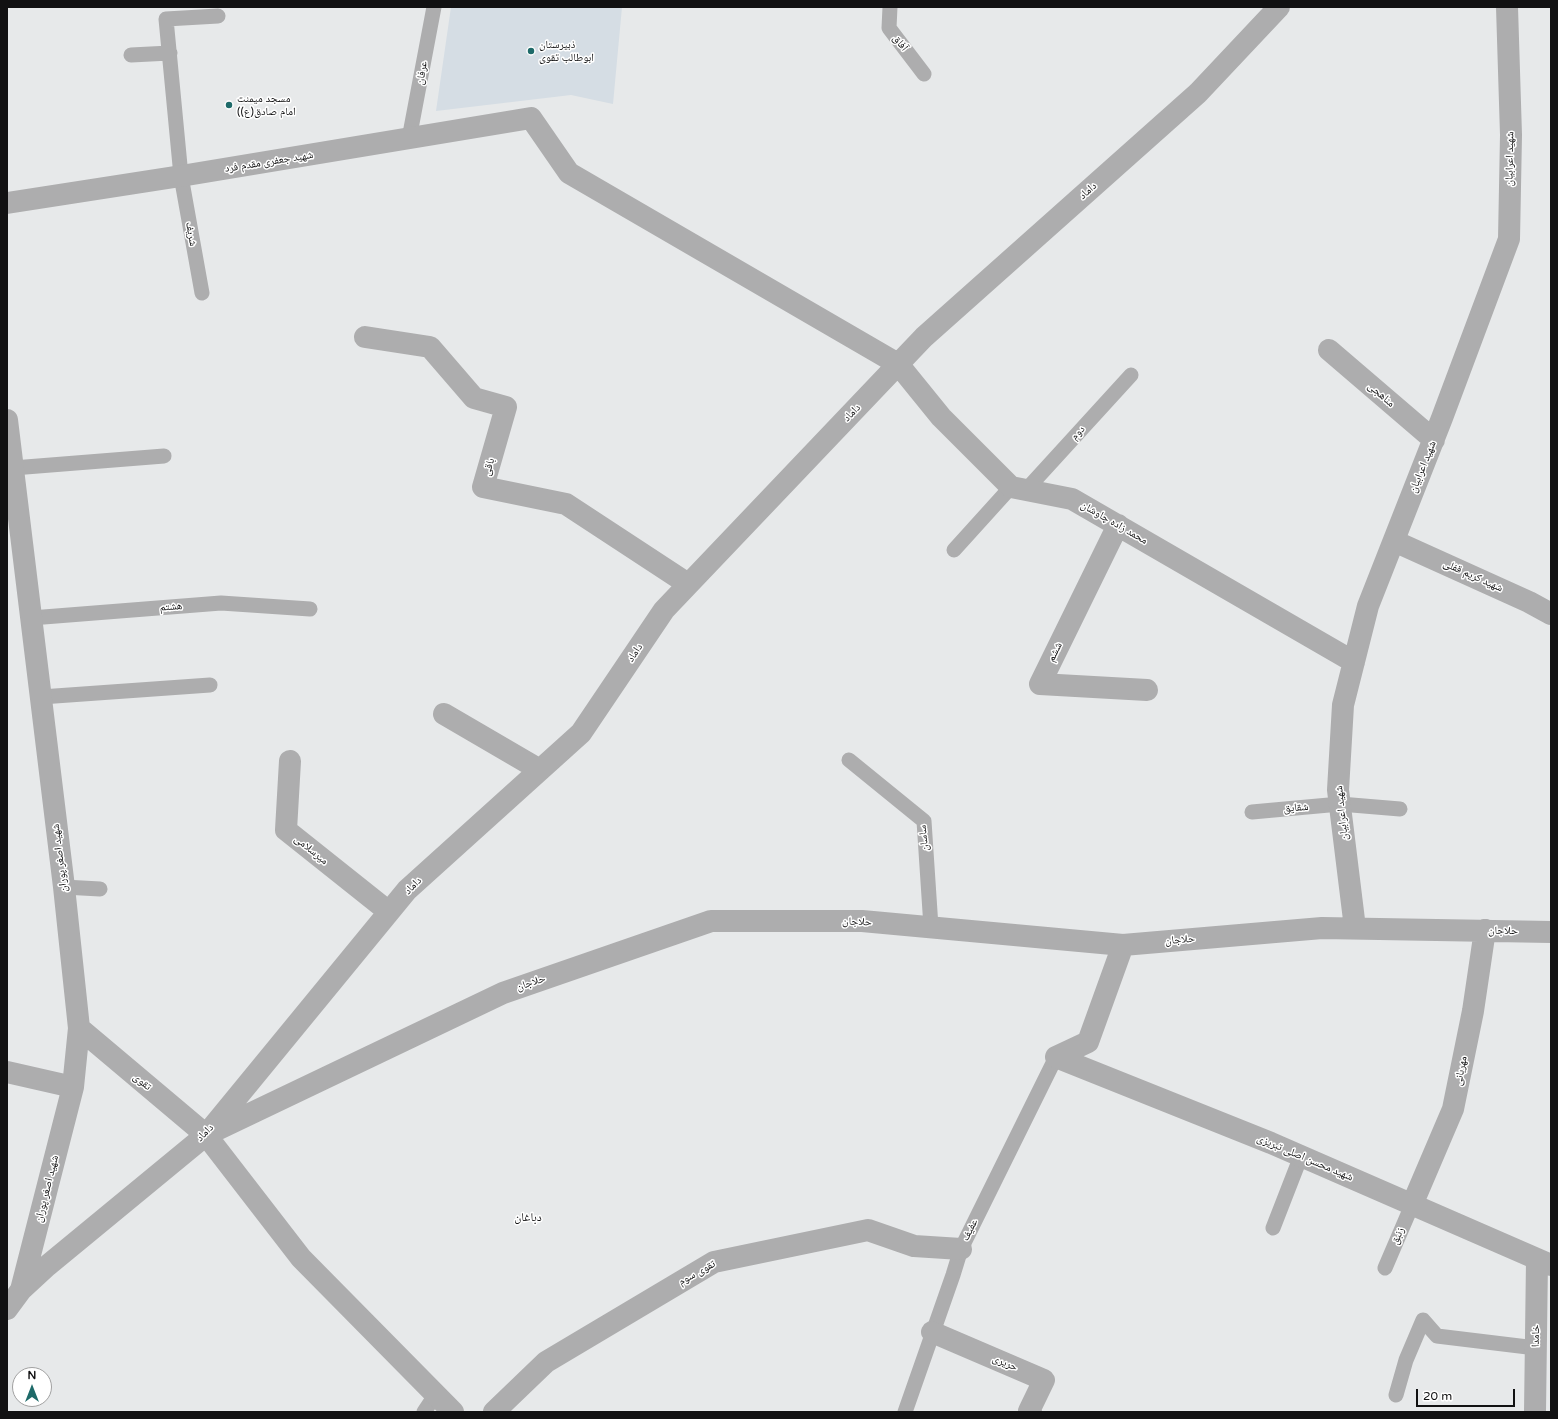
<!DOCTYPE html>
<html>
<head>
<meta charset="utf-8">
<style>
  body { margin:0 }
  #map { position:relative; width:1558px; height:1419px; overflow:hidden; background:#e7e9ea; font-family:"Varela Round",sans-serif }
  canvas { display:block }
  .frame { position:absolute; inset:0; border:8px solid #111112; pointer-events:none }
  .north { position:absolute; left:12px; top:1367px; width:40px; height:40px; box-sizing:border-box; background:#fff; border:1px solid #a0a0a0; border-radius:50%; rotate:0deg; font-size:11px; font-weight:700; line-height:16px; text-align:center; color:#111112 }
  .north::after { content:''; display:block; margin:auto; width:14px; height:18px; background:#1e6a69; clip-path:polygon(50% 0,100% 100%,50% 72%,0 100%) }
  .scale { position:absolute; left:1416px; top:1389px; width:99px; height:18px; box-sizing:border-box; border:2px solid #111112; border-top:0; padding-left:5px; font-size:12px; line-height:14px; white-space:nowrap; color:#111112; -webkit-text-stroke:3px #fff; paint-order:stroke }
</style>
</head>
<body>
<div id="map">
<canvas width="1558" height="1419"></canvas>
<div class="frame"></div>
<div class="north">N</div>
<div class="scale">20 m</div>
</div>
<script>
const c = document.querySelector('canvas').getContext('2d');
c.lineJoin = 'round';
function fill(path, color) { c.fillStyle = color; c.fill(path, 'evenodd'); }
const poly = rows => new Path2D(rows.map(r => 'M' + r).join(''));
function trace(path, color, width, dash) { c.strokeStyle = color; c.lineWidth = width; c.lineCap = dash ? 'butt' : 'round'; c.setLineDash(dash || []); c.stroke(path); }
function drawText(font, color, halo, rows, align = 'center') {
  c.font = font + ' "Varela Round","Noto Naskh Arabic",sans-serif'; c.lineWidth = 3; c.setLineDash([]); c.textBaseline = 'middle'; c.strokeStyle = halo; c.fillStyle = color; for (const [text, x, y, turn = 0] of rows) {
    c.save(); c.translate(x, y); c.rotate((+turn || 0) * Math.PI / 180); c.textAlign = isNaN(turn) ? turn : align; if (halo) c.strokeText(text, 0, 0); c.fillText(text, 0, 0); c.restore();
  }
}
const built = poly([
  [451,7,622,7,613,104,571,95,436,111]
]);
const lane = poly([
  [890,7,889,28,924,74],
  [131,55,170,53],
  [409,139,434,7],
  [202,293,181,176,166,19,218,16],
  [13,468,164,456],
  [1026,490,1131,375],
  [954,550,1011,487],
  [31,618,221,603,310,609],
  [41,697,210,685],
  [849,760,924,821,931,927],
  [1252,812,1340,804,1400,809],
  [64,887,100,889],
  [1273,1228,1301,1156],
  [1385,1268,1412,1205],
  [1396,1395,1406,1360,1423,1320,1437,1336,1536,1348],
  [424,1412,436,1394],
  [905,1412,953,1275,961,1249,1056,1057]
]);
const street = poly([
  [7,203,181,176,531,118,569,173,898,364,941,417,1011,487,1072,499,1354,662],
  [365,337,430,347,474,398,506,407,483,487,566,504,688,584],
  [1329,350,1434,440],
  [7,420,64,887,79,1028,73,1087,21,1290],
  [1118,525,1040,684,1147,690],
  [1394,541,1529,602,1551,614],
  [444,714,540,770],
  [290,761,286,830,389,912],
  [1355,928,1338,790,1343,705,1368,606,1442,418,1509,239,1511,135,1507,7],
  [79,1028,206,1135,301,1258,453,1412],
  [1056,1057,1271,1143,1551,1265],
  [1056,1057,1088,1042,1123,945],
  [7,1072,73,1087],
  [212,1132,503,993,711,921,862,921,1123,945,1322,928,1551,932],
  [1412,1205,1453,1109,1473,1011,1485,930],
  [7,1309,21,1290,47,1266,206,1135,407,890,581,733,664,610,924,337,1198,93,1279,7],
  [932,1332,1044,1380,1029,1411,1031,1412],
  [494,1412,546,1362,714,1262,868,1230,914,1246,961,1249],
  [1535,1412,1537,1260]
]);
const markers = [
  [531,51,4,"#1e6a69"],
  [229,105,4,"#1e6a69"]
];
const streetNames = [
  ["آفاق",900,43,52],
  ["عرفان",422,73,-80],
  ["شهید اعرابیان",1510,159,-89],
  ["شهید جعفری مقدم فرد",269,162,-9],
  ["داماد",1088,191,-42],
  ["شریف",191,234,80],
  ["مناهجی",1381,395,41],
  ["داماد",852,413,-46],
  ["دوم",1078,433,-48],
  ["باقی",489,467,-74],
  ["شهید اعرابیان",1423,467,-68],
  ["محمد زاده چاوشان",1114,523,30],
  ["شهید کریم قفلی",1473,576,24],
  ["هشتم",171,607,-5],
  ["ششم",1055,652,-64],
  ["داماد",635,653,-56],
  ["شقایق",1296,808,-5],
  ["شهید اعرابیان",1342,813,-96],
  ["ساسان",924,838,-96],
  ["میرسلامی",311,850,39],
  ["شهید اصغر پوران",60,858,-97],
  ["داماد",413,886,-45],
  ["حلاجان",857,922,2],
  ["حلاجان",1503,931,1],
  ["حلاجان",1180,940,-5],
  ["حلاجان",531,983,-19],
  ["مهربانی",1461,1071,-79],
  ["تقوی",142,1082,40],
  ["داماد",205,1133,-45],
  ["شهید محسن اصلی تبریزی",1305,1158,23],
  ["شهید اصغر پوران",47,1189,-76],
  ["عفیف",970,1230,-64],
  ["زنبق",1398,1236,-67],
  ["تقوی سوم",697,1273,-29],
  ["خامدا",1536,1336,-89],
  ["حریری",1005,1363,23]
];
const poiNames = [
  ["ذبیرستان",539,45],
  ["ابوطالب تقوی",539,58],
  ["مسجد میمنت",237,99],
  ["(امام صادق(ع)",237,112]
];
const neighbourhoodNames = [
  ["دباغان",528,1218]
];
fill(built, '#d5dde4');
trace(lane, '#adadae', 15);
trace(street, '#adadae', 22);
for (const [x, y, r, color] of markers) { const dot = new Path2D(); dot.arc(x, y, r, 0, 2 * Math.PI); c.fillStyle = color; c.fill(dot); trace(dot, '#fff', 1.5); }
drawText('11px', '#111112', '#fff', streetNames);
drawText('11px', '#111112', '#fff', poiNames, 'left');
drawText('12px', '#111112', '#fff', neighbourhoodNames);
</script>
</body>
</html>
